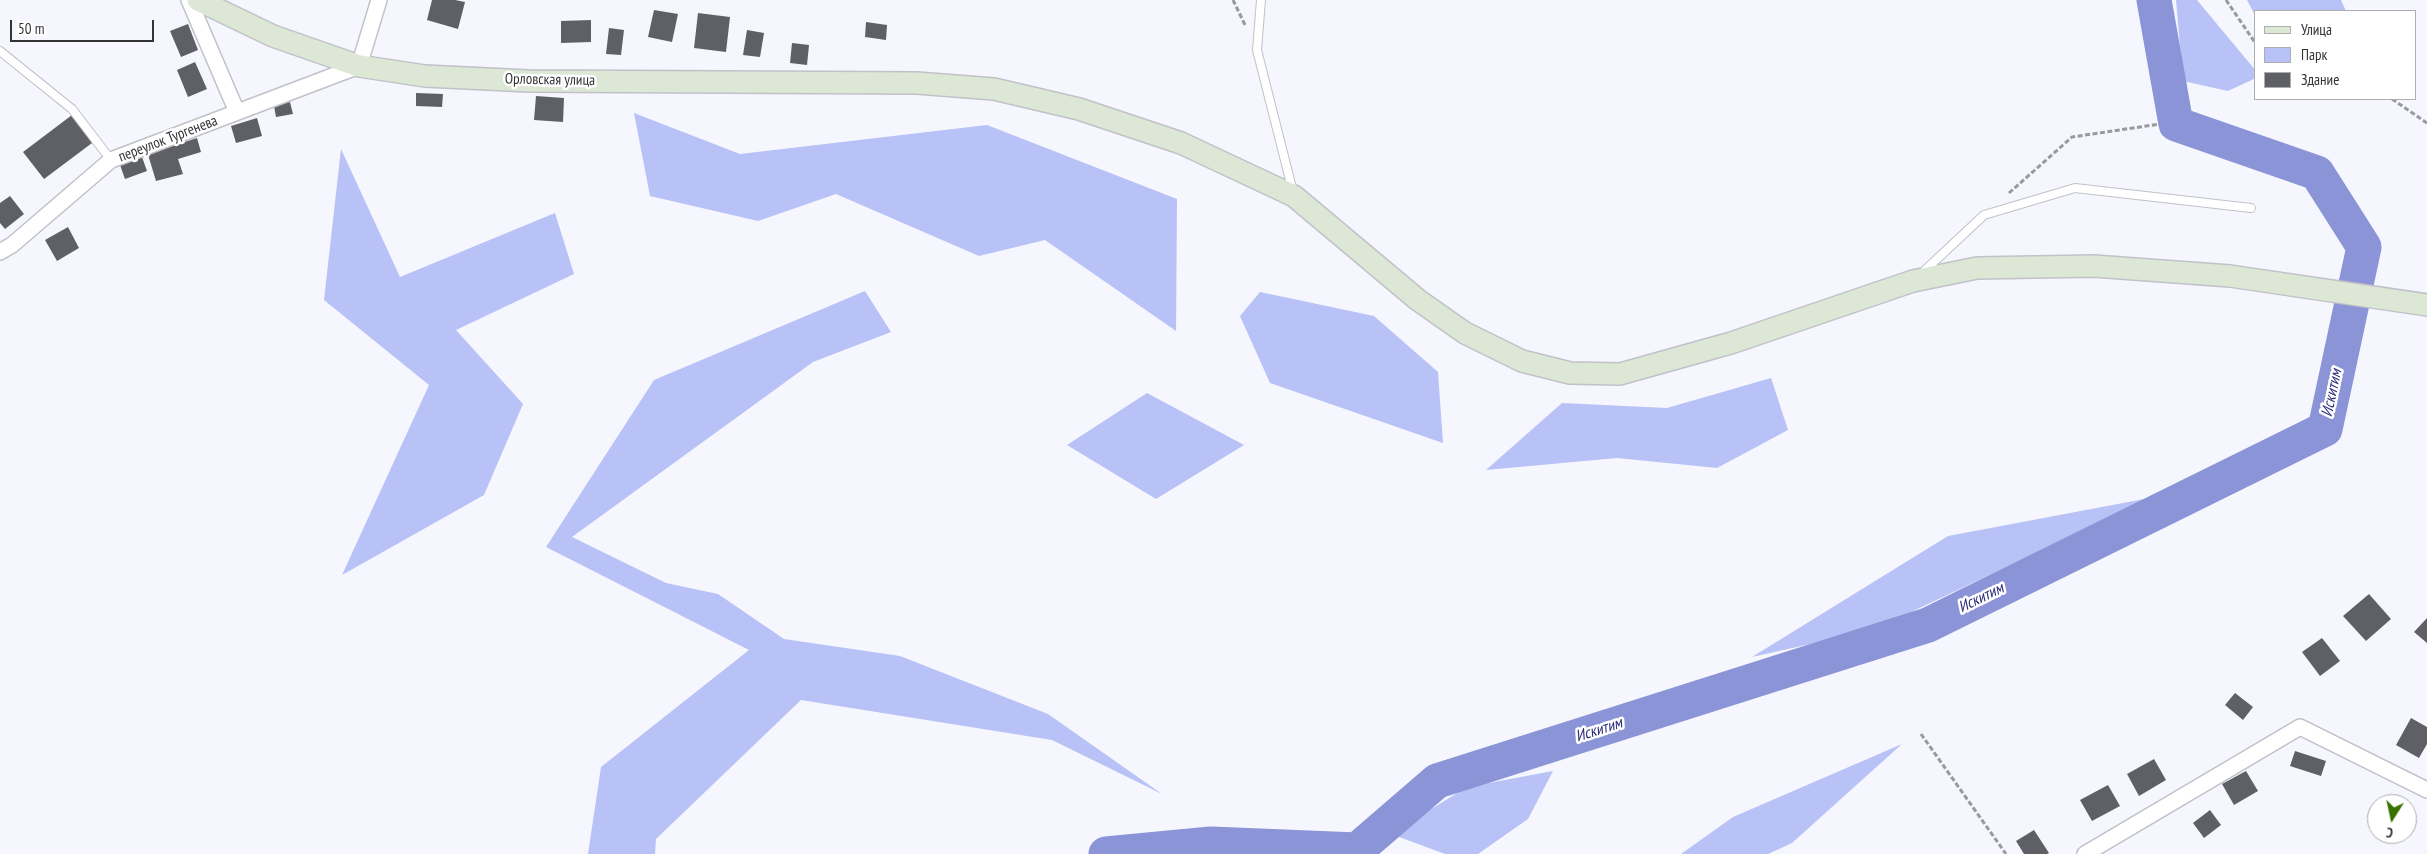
<!DOCTYPE html>
<html>
<head>
<meta charset="utf-8">
<style>
  body { margin:0 }
  #map { position:relative; width:2427px; height:854px; overflow:hidden; background:#f5f6fe; font-family:"PT Sans Narrow",sans-serif }
  canvas { display:block }
  .legend { position:absolute; left:2254px; top:10px; width:162px; height:90px; box-sizing:border-box; background:#fff; border:1px solid #aeaeaf; margin:0; padding:6px 9px; list-style:none; font-size:15px; color:#343437 }
  .legend li { display:flex; align-items:center; gap:10px; height:25px }
  .legend b { width:25px; border:1px solid #aeaeaf }
  .north { position:absolute; left:2367px; top:794px; width:50px; height:50px; box-sizing:border-box; background:#fff; border:1px solid #aeaeaf; border-radius:50%; rotate:190deg; font-size:14px; font-weight:700; line-height:20px; text-align:center; color:#343437 }
  .north::after { content:''; display:block; margin:auto; width:18px; height:22px; background:#3a7201; clip-path:polygon(50% 0,100% 100%,50% 72%,0 100%) }
  .scale { position:absolute; left:10px; top:20px; width:144px; height:22px; box-sizing:border-box; border:2px solid #343437; border-top:0; padding-left:6px; font-size:15px; line-height:18px; white-space:nowrap; color:#343437; -webkit-text-stroke:4px #fff; paint-order:stroke }
</style>
</head>
<body>
<div id="map">
<canvas width="2427" height="854"></canvas>
<ul class="legend">
<li><b style="height:6px;background:#dce7d5"></b>Улица</li>
<li><b style="height:14px;background:#b9c2f6"></b>Парк</li>
<li><b style="height:14px;background:#5f6066"></b>Здание</li>
</ul>
<div class="north">С</div>
<div class="scale">50 m</div>
</div>
<script>
const c = document.querySelector('canvas').getContext('2d');
c.lineJoin = 'round';
function fill(path, color) { c.fillStyle = color; c.fill(path, 'evenodd'); }
const poly = rows => new Path2D(rows.map(r => 'M' + r).join(''));
function trace(path, color, width, dash) { c.strokeStyle = color; c.lineWidth = width; c.lineCap = dash ? 'butt' : 'round'; c.setLineDash(dash || []); c.stroke(path); }
function drawText(font, color, halo, rows, align = 'center') {
  c.font = font + ' "PT Sans Narrow",sans-serif'; c.lineWidth = 5; c.setLineDash([]); c.textBaseline = 'middle'; c.strokeStyle = halo; c.fillStyle = color; for (const [text, x, y, turn = 0] of rows) {
    c.save(); c.translate(x, y); c.rotate((+turn || 0) * Math.PI / 180); c.textAlign = isNaN(turn) ? turn : align; if (halo) c.strokeText(text, 0, 0); c.fillText(text, 0, 0); c.restore();
  }
}
const green = poly([
  [2176,0,2197,0,2256,71,2256,78,2228,91,2183,81],
  [2247,0,2341,0,2346,11,2256,11,2256,17],
  [634,113,740,154,987,125,1177,199,1176,331,1045,240,979,256,836,194,758,221,650,196],
  [341,149,400,277,555,213,574,274,456,330,523,404,484,495,342,575,429,385,324,300],
  [865,291,891,332,813,362,572,537,666,583,718,594,784,639,900,656,1048,714,1162,794,1052,740,801,700,656,839,655,854,588,854,601,767,749,650,546,547,654,380],
  [1260,292,1374,316,1438,372,1443,443,1270,383,1240,316],
  [1771,378,1788,430,1717,468,1617,458,1486,470,1562,403,1667,408],
  [1147,393,1244,445,1156,499,1067,445],
  [2155,497,1873,630,1752,657,1948,536],
  [1902,744,1792,843,1768,854,1681,854,1733,817],
  [1553,771,1528,819,1478,854,1445,854,1391,834,1467,787]
]);
const river = poly([
  [1106,854,1211,844,1357,850,1437,781,1928,625,2325,429,2364,247,2317,173,2176,124,2154,0]
]);
const building = poly([
  [432,0,455,0,465,2,458,29,427,20],
  [654,10,678,14,672,42,648,37],
  [698,13,730,17,726,52,694,48],
  [591,20,591,42,561,43,561,21],
  [866,22,887,25,886,40,865,37],
  [188,24,198,50,181,57,170,31],
  [609,28,624,30,621,55,606,54],
  [747,30,764,33,760,57,743,55],
  [792,43,809,45,807,65,790,63],
  [195,62,207,89,188,97,177,70],
  [416,93,443,94,442,107,416,106],
  [536,96,564,98,563,122,534,120],
  [290,102,293,114,276,117,274,106],
  [72,115,92,143,44,179,23,152],
  [257,118,262,136,236,143,231,126],
  [197,138,201,152,178,159,183,174,156,181,146,148,173,140,175,145],
  [142,157,147,171,125,179,120,165],
  [10,196,24,214,5,229,0,223,0,203],
  [68,227,79,248,57,261,45,240],
  [2369,594,2391,619,2366,641,2343,616],
  [2427,618,2427,643,2414,632],
  [2322,638,2340,661,2320,676,2302,652],
  [2235,693,2253,707,2243,720,2225,705],
  [2411,718,2427,727,2427,744,2419,758,2396,745],
  [2295,751,2326,761,2321,776,2290,766],
  [2154,759,2166,780,2139,796,2127,774],
  [2246,771,2258,791,2234,805,2222,784],
  [2108,785,2120,806,2092,821,2080,800],
  [2210,810,2221,825,2204,838,2193,823],
  [2034,830,2049,853,2047,854,2024,854,2016,841]
]);
const path = poly([
  [1233,0,1246,27],
  [2226,0,2256,44],
  [2392,99,2427,123],
  [2009,193,2072,137,2160,124],
  [1921,734,2006,854]
]);
const lane = poly([
  [1261,0,1257,50,1293,192],
  [0,51,72,109,111,160],
  [1922,273,1984,215,2075,188,2251,208]
]);
const street = poly([
  [189,0,237,112],
  [0,252,12,245,111,160,359,66,379,0],
  [2085,854,2300,727,2427,790]
]);
const secondary = poly([
  [198,0,273,36,359,66,425,76,529,81,917,83,994,89,1079,109,1181,143,1294,196,1418,300,1465,333,1522,361,1570,373,1620,374,1731,343,1913,281,1977,268,2094,266,2230,276,2427,305]
]);
const streetNames = [
  ["Орловская улица",550,80,1],
  ["переулок Тургенева",168,139,-21]
];
const waterNames = [
  ["Искитим",2332,393,-78],
  ["Искитим",1981,598,-26],
  ["Искитим",1599,730,-18]
];
fill(green, '#b9c2f6');
trace(river, '#8a94d6', 35);
fill(building, '#5f6066');
trace(lane, '#c1c2c9', 10);
trace(street, '#c1c2c9', 18);
trace(secondary, '#c1c2c9', 24);
trace(path, '#999aa0', 3, [5, 2.5]);
trace(lane, '#fff', 8);
trace(street, '#fff', 15);
trace(secondary, '#dce7d5', 21);
drawText('15px', '#343437', '#fff', streetNames);
drawText('italic 16px', '#2c2d7b', '#fff', waterNames);
</script>
</body>
</html>
